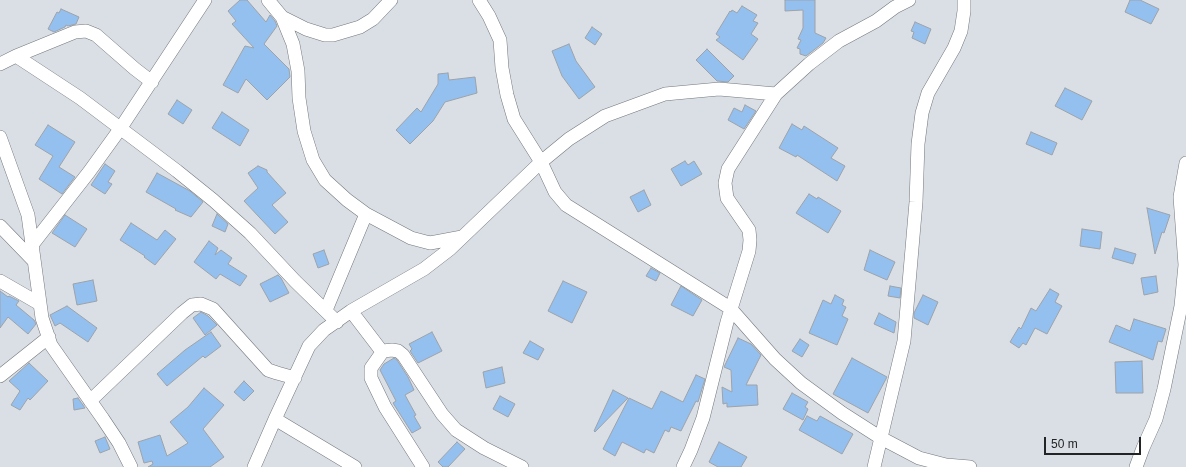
<!DOCTYPE html>
<html>
<head>
<meta charset="utf-8">
<style>
  body { margin:0 }
  #map { position:relative; width:1186px; height:467px; overflow:hidden; background:#dadfe5; font-family:Helvetica,sans-serif }
  canvas { display:block }
  .scale { position:absolute; left:1044px; top:437px; width:97px; height:18px; box-sizing:border-box; border:2px solid #222426; border-top:0; padding-left:5px; font-size:12px; line-height:14px; white-space:nowrap; color:#222426; -webkit-text-stroke:3px #dadfe5; paint-order:stroke }
</style>
</head>
<body>
<div id="map">
<canvas width="1186" height="467"></canvas>
<div class="scale">50 m</div>
</div>
<script>
const c = document.querySelector('canvas').getContext('2d');
c.lineJoin = 'round';
function fill(path, color) { c.fillStyle = color; c.fill(path, 'evenodd'); }
const poly = rows => new Path2D(rows.map(r => 'M' + r).join(''));
function trace(path, color, width, dash) { c.strokeStyle = color; c.lineWidth = width; c.lineCap = dash ? 'butt' : 'round'; c.setLineDash(dash || []); c.stroke(path); }
const building = poly([
  [240,0,247,0,266,22,270,15,275,21,277,26,264,44,289,69,290,77,267,100,246,79,238,93,223,85,245,46,254,48,232,24,236,21,228,11,240,0],
  [785,0,815,0,815,33,826,38,823,43,806,56,800,54,800,49,797,48,801,40,798,39,803,28,803,10,785,11,785,0],
  [1130,0,1140,0,1159,9,1151,24,1125,12,1130,0],
  [742,6,757,15,753,21,758,23,751,34,758,39,743,60,716,40,720,37,716,34,730,11,731,12,732,10,737,13,742,6],
  [61,9,79,17,76,24,68,26,66,25,65,27,54,32,48,29,57,12,59,13,61,9],
  [915,22,931,29,925,44,912,38,914,32,911,31,915,22],
  [592,27,602,34,595,45,585,38,592,27],
  [569,44,576,61,595,87,579,99,562,76,552,51,569,44],
  [707,49,734,76,728,82,717,81,696,60,707,49],
  [448,73,449,80,475,77,477,93,445,102,433,121,410,144,396,130,417,108,421,112,438,84,438,74,448,73],
  [1065,88,1092,101,1082,120,1055,106,1065,88],
  [177,100,192,110,183,124,168,114,177,100],
  [745,105,756,111,744,129,728,120,734,108,742,112,745,105],
  [222,112,249,130,240,146,212,128,222,112],
  [792,124,802,130,804,126,838,148,831,158,845,166,837,181,797,155,796,157,779,148,792,124],
  [48,125,75,142,59,167,75,177,62,194,39,179,53,156,35,145,48,125],
  [1031,132,1057,143,1052,155,1026,144,1031,132],
  [685,161,688,165,694,161,702,174,681,186,671,169,685,161],
  [105,164,115,171,108,182,112,184,105,194,91,185,105,164],
  [258,166,267,170,267,172,286,193,272,205,288,222,275,234,244,201,258,188,248,173,258,166],
  [157,173,190,191,203,202,191,217,175,210,176,209,146,192,157,173],
  [644,190,651,205,638,212,630,197,644,190],
  [809,194,817,199,818,197,841,211,828,233,796,213,809,194],
  [1147,208,1170,215,1164,233,1162,232,1155,254,1147,208],
  [217,214,228,224,225,232,212,226,217,214],
  [65,215,87,229,75,247,52,233,65,215],
  [131,223,157,240,165,230,176,239,155,265,144,257,145,256,120,240,131,223],
  [1082,229,1102,232,1100,249,1080,246,1082,229],
  [209,241,218,248,215,255,221,250,232,258,228,264,247,276,240,286,220,274,216,279,194,262,209,241],
  [1115,248,1136,254,1133,264,1112,258,1115,248],
  [324,250,329,264,318,268,313,254,324,250],
  [870,250,895,262,887,280,864,270,870,250],
  [651,268,660,273,656,281,646,276,651,268],
  [278,275,281,278,289,293,270,302,260,284,278,275],
  [1156,276,1158,292,1144,295,1141,278,1156,276],
  [93,280,97,301,77,305,73,284,93,280],
  [563,281,587,292,572,323,548,311,563,281],
  [681,286,702,300,693,316,671,305,681,286],
  [890,286,901,288,900,298,888,296,890,286],
  [1050,289,1059,294,1055,302,1062,306,1047,334,1035,328,1026,345,1023,343,1019,348,1010,342,1019,327,1021,329,1031,308,1036,311,1050,289],
  [0,291,8,297,9,296,19,301,16,305,34,320,36,324,28,334,8,317,0,328,0,291],
  [835,295,844,300,842,305,846,307,842,316,848,319,837,345,809,333,823,300,831,304,835,295],
  [923,295,938,302,928,325,914,318,914,313,923,295],
  [67,306,97,328,88,342,60,323,55,326,50,315,67,306],
  [201,312,208,316,217,325,205,335,193,318,201,312],
  [879,313,896,322,894,333,874,324,879,313],
  [1134,319,1166,329,1162,342,1158,341,1153,360,1109,342,1116,325,1130,331,1134,319],
  [211,332,221,346,205,358,203,356,167,386,157,374,185,350,211,332],
  [432,332,442,351,418,363,410,351,412,349,409,344,432,332],
  [738,338,751,344,761,355,746,385,757,385,758,405,727,407,727,403,723,404,722,387,732,392,731,370,724,367,738,338],
  [800,339,809,345,802,357,792,351,800,339],
  [530,341,544,349,538,360,523,353,530,341],
  [394,358,397,360,408,377,414,390,405,395,416,415,414,416,421,428,412,433,393,403,396,401,380,370,384,364,394,358],
  [852,358,887,377,868,413,833,394,852,358],
  [1142,361,1143,393,1116,393,1115,362,1142,361],
  [29,363,48,381,30,400,28,398,20,410,11,405,20,391,9,381,29,363],
  [502,367,505,383,486,388,483,372,502,367],
  [696,375,705,379,698,402,696,401,681,431,671,427,669,432,665,430,654,453,646,449,644,453,622,442,615,456,603,449,629,398,652,409,661,391,683,402,696,375],
  [244,381,254,391,244,401,234,392,244,381],
  [204,388,224,405,203,429,224,457,210,467,148,467,153,464,152,461,144,463,138,442,160,435,167,456,188,443,170,422,188,407,204,388],
  [613,390,628,398,595,432,594,431,613,390],
  [792,393,808,402,805,407,808,409,803,420,783,409,792,393],
  [500,396,515,404,508,417,493,409,500,396],
  [78,398,85,408,74,410,73,399,78,398],
  [807,416,817,421,820,416,853,434,842,454,799,430,807,416],
  [105,437,110,449,100,453,95,441,105,437],
  [457,442,465,449,448,467,443,467,438,462,457,442],
  [719,442,747,457,741,467,718,467,709,462,719,442]
]);
const minor = poly([
  [268,0,282,17,293,44,298,71,299,98,304,131,313,160,325,180,347,200,366,214,411,238,430,243,462,237],
  [479,0,489,16,500,40,502,68,507,95,514,119,541,162,555,192,566,205,730,308,775,359,801,383,842,413,881,438,919,458,946,465,970,467],
  [282,17,306,29,325,35,333,35,360,27,373,19,391,0],
  [16,56,80,98,177,171,213,200,250,233,295,281,337,322],
  [0,64,16,56,75,32,86,31,96,35,135,69,152,82],
  [0,137,28,215,42,318,51,345,103,419,119,443,131,467],
  [0,226,34,261],
  [32,245,89,172,120,129,205,0],
  [0,281,40,304],
  [326,310,366,214],
  [351,311,380,349,383,351,392,350,398,351,403,355,442,414,456,430,484,448,522,467],
  [383,351,371,368,371,378,385,407,423,467],
  [0,376,49,337],
  [90,401,182,313,192,305,201,304,213,309,268,370,277,373,295,378],
  [275,419,355,467],
  [254,467,275,419,309,346,324,330,351,311,424,269,450,249,541,162,569,139,605,116,665,94,719,89,776,94],
  [683,467,691,450,703,418,727,322,749,251,750,240,749,230,727,198,725,183,728,169,776,94,809,64,839,41,876,21,895,7,909,0],
  [874,467,904,341,916,202,918,144,922,113,928,93,954,48,961,31,964,11,964,0],
  [1136,467,1143,448,1156,419,1164,389,1181,306,1185,265,1180,197,1186,163]
]);
fill(building, '#94c0f0');
trace(building, '#9da2a8', 1);
trace(minor, '#73787d', 14);
trace(minor, '#fff', 13);
</script>
</body>
</html>
